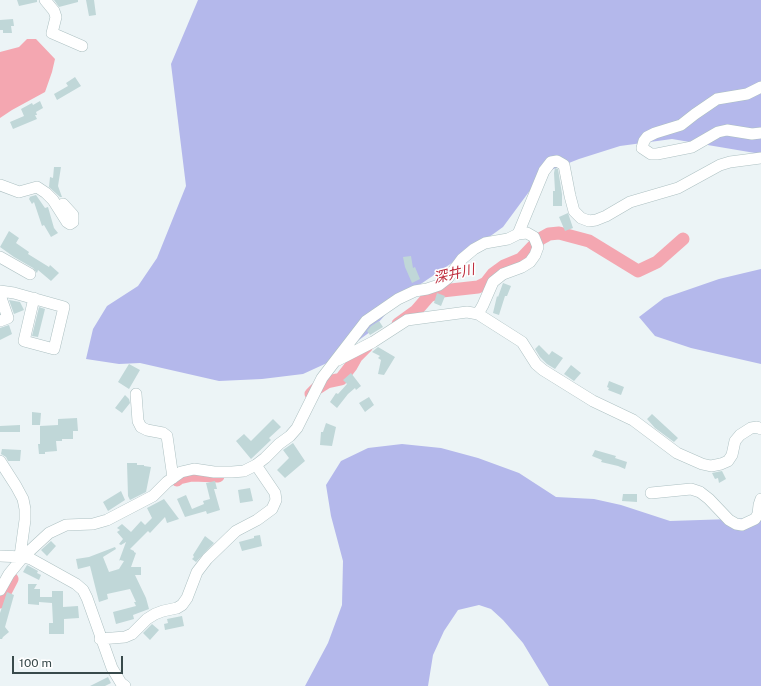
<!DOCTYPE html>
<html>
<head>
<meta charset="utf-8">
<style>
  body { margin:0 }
  #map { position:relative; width:761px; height:686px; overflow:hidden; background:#ecf4f6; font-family:"Public Sans",sans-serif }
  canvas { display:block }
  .scale { position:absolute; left:12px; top:656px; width:111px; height:18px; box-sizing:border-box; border:2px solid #394a4b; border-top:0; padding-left:5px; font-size:12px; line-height:14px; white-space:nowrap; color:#394a4b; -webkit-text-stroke:3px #fff; paint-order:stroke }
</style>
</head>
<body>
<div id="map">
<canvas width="761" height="686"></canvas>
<div class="scale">100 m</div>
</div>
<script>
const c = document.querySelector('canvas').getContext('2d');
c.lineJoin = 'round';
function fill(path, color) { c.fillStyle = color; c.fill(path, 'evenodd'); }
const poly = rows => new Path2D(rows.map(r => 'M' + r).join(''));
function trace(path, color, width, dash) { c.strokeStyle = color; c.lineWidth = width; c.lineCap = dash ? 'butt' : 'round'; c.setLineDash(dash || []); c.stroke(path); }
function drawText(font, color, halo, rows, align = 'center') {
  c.font = font + ' "Public Sans","Noto Sans JP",sans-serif'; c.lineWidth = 3; c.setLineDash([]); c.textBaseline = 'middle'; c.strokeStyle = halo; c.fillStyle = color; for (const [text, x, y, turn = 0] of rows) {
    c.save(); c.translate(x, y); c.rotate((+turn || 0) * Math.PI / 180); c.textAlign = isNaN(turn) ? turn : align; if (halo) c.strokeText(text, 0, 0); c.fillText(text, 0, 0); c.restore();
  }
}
const green = poly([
  [198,0,761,0,761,154,672,139,620,146,579,159,546,172,531,189,503,227,471,250,400,298,370,332,327,363,303,374,262,379,219,381,140,363,119,364,86,359,93,329,107,306,138,286,157,258,186,186,171,64],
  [761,269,761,364,691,348,655,336,639,317,664,298,719,279],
  [402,444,441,448,478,458,519,473,556,497,594,499,621,505,670,521,761,518,761,686,549,686,523,643,503,620,491,609,479,605,458,610,444,631,433,655,428,686,305,686,328,643,342,605,343,561,331,516,326,485,341,461,368,448]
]);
const water = poly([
  [27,39,36,39,55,59,52,72,45,92,12,110,0,118,0,52,19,47]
]);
const river = poly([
  [398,324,416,311,429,296,442,291,478,287,486,283,493,274,504,266,521,259,540,239,549,234,559,233,589,241,638,271,657,262,683,239],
  [311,394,316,389,327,382,341,379,351,366,356,357,367,346],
  [177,480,179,478,192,475,218,476],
  [0,602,12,579]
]);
const building = poly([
  [17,0,37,0,37,2,19,6],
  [54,0,78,0,78,2,59,7],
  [86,0,94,0,96,15,89,16],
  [13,19,14,26,11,26,12,33,3,33,3,30,0,30,0,20],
  [75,77,81,86,57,100,54,94,68,86,66,83],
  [40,101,43,108,36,112,37,115,35,115,37,119,13,129,10,122,24,116,21,109,32,103,33,105],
  [54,167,61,167,58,186,62,197,60,197,49,187,50,177,53,178],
  [555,168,558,169,562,194,562,206,553,206,553,191,555,191,554,173],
  [36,195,45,208,48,207,54,228,58,233,51,237,44,225,42,226,34,202,32,204,29,199,30,197,29,197],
  [568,213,573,228,565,231,559,217],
  [9,231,19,238,16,243,29,252,28,254,49,267,50,265,59,273,51,281,38,270,37,273,33,268,14,257,0,247],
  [411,256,413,268,415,267,420,279,412,283,405,267,403,257],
  [503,283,511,286,507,296,505,296,499,315,493,313,497,296,498,297],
  [437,293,445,296,441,306,434,303],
  [9,300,20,302,24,310,14,314],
  [39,307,45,309,38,337,32,336],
  [379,321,383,327,370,335,367,331,371,326],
  [9,325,12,334,0,340,0,328],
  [539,345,549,355,552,351,563,358,555,369,547,364,540,357,535,349],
  [378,347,395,357,384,375,378,374,381,360,378,358,380,356,372,352],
  [129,364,140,370,129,389,118,382],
  [571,365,581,373,574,381,564,374],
  [351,373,361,386,356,390,355,388,348,394,337,408,330,402,336,393,338,394,347,384,343,380],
  [609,381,624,387,621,395,608,390,609,388,607,387],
  [125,395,129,399,130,403,122,413,115,408],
  [369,397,374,405,365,412,359,403],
  [32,412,41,413,40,425,32,425],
  [652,414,678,438,674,442,655,428,647,419],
  [77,418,78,431,73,431,73,439,62,439,62,441,56,441,57,451,45,452,45,454,39,454,38,444,40,444,40,426,58,425,58,419],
  [273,419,281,427,269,438,271,440,251,459,236,441,244,434,251,441],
  [326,423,336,427,332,446,320,445,321,432,323,432],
  [20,425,20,432,0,432,0,426],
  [293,443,305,461,285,478,277,470,289,458,283,450],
  [2,449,21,450,20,461,8,461,6,457,1,454],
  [595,450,616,456,615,458,627,462,625,469,618,466,601,462,602,460,592,456],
  [127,463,137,463,137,465,144,465,144,466,151,467,146,492,130,500,128,496],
  [722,471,726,479,719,483,718,478,715,479,712,473],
  [215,481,217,489,214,489,220,510,207,514,206,511,185,517,177,499,186,495,192,509,204,504,203,501,210,499,206,483],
  [250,488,253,501,240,503,238,490],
  [121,491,125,500,108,511,103,502],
  [623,494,637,494,637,502,622,501],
  [164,499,179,519,167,523,165,517,150,533,148,531,130,549,134,551,134,552,136,553,131,567,141,567,141,575,135,575,146,598,149,609,133,615,134,619,116,624,113,612,136,606,134,602,136,602,130,589,107,594,108,599,99,602,90,566,78,569,76,559,89,557,115,547,116,549,103,557,109,572,119,569,124,561,120,560,119,561,126,542,121,545,119,544,123,539,117,532,120,530,117,528,122,524,131,532,141,521,145,525,152,518,147,508],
  [260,535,262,546,242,551,239,542,254,538,254,536],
  [205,536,214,543,196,562,192,559,194,557,193,555],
  [51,541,56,546,47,556,41,550],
  [27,565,38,571,37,573,41,575,39,580,23,572],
  [28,584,37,584,34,589,40,589,40,597,52,597,52,591,63,591,63,607,78,606,79,618,64,619,64,634,49,634,49,623,53,623,52,603,39,602,39,605,28,604],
  [7,592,14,595,5,627,9,632,3,637,2,639,0,639,0,613],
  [182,616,184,626,165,630,164,624,168,623,167,619],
  [152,624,159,630,150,640,143,633],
  [108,677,111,683,105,686,90,686]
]);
const minor = poly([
  [45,0,54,11,56,17,52,33,82,46],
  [761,87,747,94,717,99,695,114,681,125,655,133,647,137,644,141,642,148,651,154,657,154,692,147,718,132,727,130,752,134,761,133],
  [0,185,19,192,37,187,46,193,53,200,67,222,70,224,73,222,73,215,63,204],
  [518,234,544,171,551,162,557,161,564,165,570,196,574,211,581,218,589,221,596,220,606,216,630,202,678,188,720,165,730,162,761,158],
  [0,257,30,274],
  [0,291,14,293,64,307,54,349,24,341,34,298],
  [0,295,8,318,0,321],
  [338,360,373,342,407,320,467,312,478,314],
  [136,394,138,421,141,427,147,430,163,433,167,436,173,478],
  [0,461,16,486,23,499,25,509,25,520,20,556],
  [651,493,691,489,700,492,709,499,729,520,736,524,742,525,755,519,758,514,759,505,761,499],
  [0,556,23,557,31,559,76,584,83,590,87,598,112,668,121,683,125,686],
  [0,590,9,574,23,557,49,533,66,525,93,524,107,520,153,496,167,482,181,472,194,469,214,472,232,472,244,471,256,465,265,458,279,444,290,436,297,428,322,378,366,321,398,299,415,291,427,289,439,285,448,278,462,259,474,249,485,243,508,239,518,234,527,233,534,237,538,247,535,255,530,262,522,267,503,274,493,282,483,305,478,314,522,342,536,364,543,370,593,401,633,420,677,453,702,464,711,466,721,464,728,461,732,455,735,441,740,435,751,428,757,427,761,429],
  [100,639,125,637,132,634,147,619,155,614,163,611,177,608,182,605,187,598,197,572,207,559,236,531,257,520,272,509,276,500,275,493,256,465]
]);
const waterNames = [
  ["深井川",454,274,-13]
];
fill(green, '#b4b8eb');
fill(water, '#f4a7b1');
trace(river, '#f4a7b1', 13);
fill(building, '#c0d7d8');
trace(minor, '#adc0c2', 12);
trace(minor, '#fff', 11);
drawText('italic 14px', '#bd2c3c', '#fff', waterNames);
</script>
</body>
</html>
